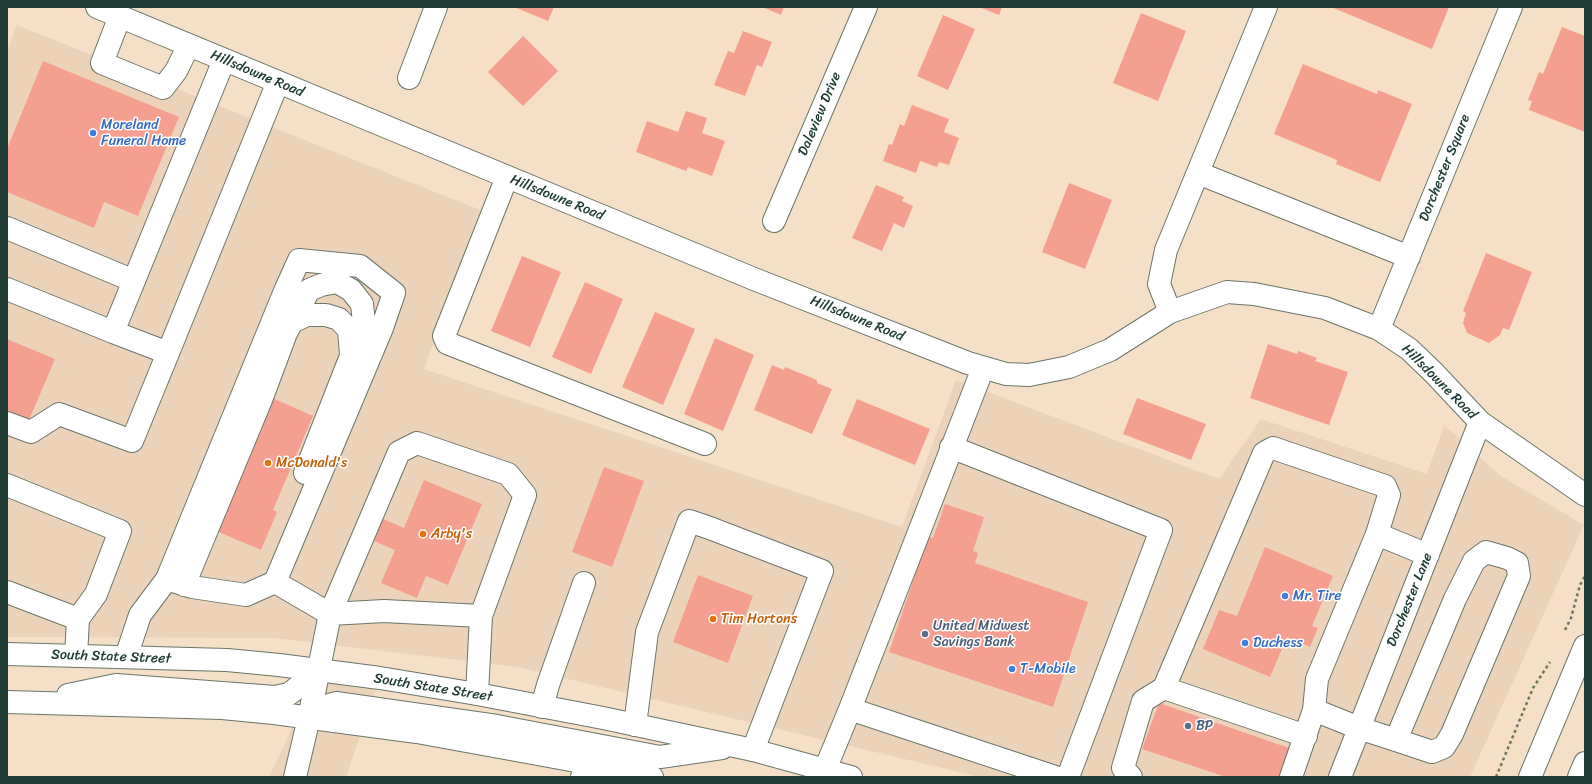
<!DOCTYPE html>
<html>
<head>
<meta charset="utf-8">
<style>
  body { margin:0 }
  #map { position:relative; width:1592px; height:784px; overflow:hidden; background:#f5e0c7; font-family:Sriracha,sans-serif }
  canvas { display:block }
  .frame { position:absolute; inset:0; border:8px solid #1f3d34; pointer-events:none }
</style>
</head>
<body>
<div id="map">
<canvas width="1592" height="784"></canvas>
<div class="frame"></div>
</div>
<script>
const c = document.querySelector('canvas').getContext('2d');
c.lineJoin = 'round';
function fill(path, color) { c.fillStyle = color; c.fill(path, 'evenodd'); }
const poly = rows => new Path2D(rows.map(r => 'M' + r).join(''));
function trace(path, color, width, dash) { c.strokeStyle = color; c.lineWidth = width; c.lineCap = dash ? 'butt' : 'round'; c.setLineDash(dash || []); c.stroke(path); }
function drawText(font, color, halo, rows, align = 'center') {
  c.font = font + ' Sriracha,sans-serif'; c.lineWidth = 3; c.setLineDash([]); c.textBaseline = 'middle'; c.strokeStyle = halo; c.fillStyle = color; for (const [text, x, y, turn = 0] of rows) {
    c.save(); c.translate(x, y); c.rotate((+turn || 0) * Math.PI / 180); c.textAlign = isNaN(turn) ? turn : align; if (halo) c.strokeText(text, 0, 0); c.fillText(text, 0, 0); c.restore();
  }
}
const built = poly([
  [17,25,483,211,424,369,902,527,956,380,1219,479,1261,419,1427,474,1444,425,1501,476,1584,525,1470,777,980,777,517,667,274,638,7,637,7,50],
  [319,671,380,678,346,777,269,777]
]);
const building = poly([
  [514,7,554,7,548,21],
  [762,7,784,7,781,15],
  [979,7,1002,7,999,15],
  [1331,7,1449,7,1432,49],
  [1141,13,1186,31,1158,101,1113,83],
  [943,15,975,29,948,90,917,76],
  [1562,27,1585,36,1585,132,1529,110,1532,101,1528,100,1539,72,1543,74],
  [743,31,772,42,762,67,757,65,745,96,714,85,728,51,734,53],
  [523,36,558,71,523,106,488,72],
  [43,61,179,117,138,216,104,202,94,228,7,192,7,149],
  [1303,64,1377,94,1378,90,1412,104,1380,182,1336,164,1337,160,1274,134],
  [912,105,949,119,944,132,959,138,949,165,939,162,937,167,920,161,916,173,883,161,889,144,892,145,900,124,904,126],
  [686,111,707,118,702,133,725,141,712,176,688,167,686,171,636,152,647,121,678,132],
  [1069,183,1112,200,1085,269,1042,252],
  [876,185,904,197,902,201,913,206,904,228,894,223,882,251,852,238],
  [1486,253,1532,272,1509,330,1503,328,1500,335,1489,343,1467,333,1463,323,1466,313,1463,311],
  [522,256,561,272,530,347,491,331],
  [585,282,623,299,591,374,552,357],
  [655,312,695,329,663,405,622,387],
  [715,338,754,355,723,431,684,414],
  [7,339,55,359,29,420,7,411],
  [1268,344,1297,354,1298,351,1301,352,1317,358,1315,361,1348,372,1329,425,1250,398],
  [772,365,784,370,785,367,817,380,817,383,832,389,812,434,754,410],
  [270,397,313,416,273,510,277,512,261,550,214,530],
  [1137,398,1206,424,1191,460,1123,434],
  [857,399,930,429,915,465,842,435],
  [604,467,644,481,612,567,572,552],
  [424,480,482,504,448,585,426,576,417,598,381,583,395,550,374,541,383,519,404,528],
  [945,504,984,517,973,551,978,553,975,563,1088,602,1053,707,889,652,928,537,933,538],
  [1265,547,1333,576,1312,626,1318,628,1310,647,1287,637,1270,677,1203,649,1219,610,1237,616],
  [698,575,753,596,728,663,673,642],
  [1159,703,1292,749,1282,777,1226,777,1142,749]
]);
const path = poly([
  [1565,630,1571,618,1580,585,1585,576],
  [1496,777,1533,688,1550,662]
]);
const minor = poly([
  [97,7,754,279,968,363,1006,374,1029,375,1069,367,1110,350,1170,312,1227,292,1254,294,1325,308,1379,329,1409,349,1434,373,1480,422,1585,495],
  [120,16,102,63,163,88,176,71,189,45],
  [224,60,113,332,168,353,278,82],
  [409,78,436,7],
  [1198,173,1409,257],
  [507,177,444,336,447,343,705,444],
  [774,221,866,7],
  [7,228,134,281],
  [7,289,113,332],
  [1170,312,1159,284,1166,250,1266,7],
  [292,322,307,315,326,315,339,319,349,330,351,355],
  [1379,329,1511,7],
  [7,423,31,432,59,414,132,441,168,353],
  [951,447,1161,530,1068,777],
  [7,485,120,531,96,594,78,619,7,592],
  [1377,534,1428,555],
  [275,582,330,614,384,611,481,616],
  [184,585,261,400,286,333,309,290,321,285,337,282,351,290,362,304,364,323,305,473],
  [76,656,78,619],
  [126,657,140,615,167,579,285,291,299,260,360,266,394,293,382,328,275,582,246,595,192,587,167,579],
  [1164,688,1306,736],
  [542,707,548,685,584,583],
  [850,709,983,368],
  [1314,710,1359,728,1396,740,1432,752,1444,747,1452,734,1519,576,1517,563,1507,558,1486,552,1474,561,1455,599,1396,740],
  [635,725,647,632,689,521,707,527,822,571,753,750],
  [295,777,309,718,330,614,399,452,417,443,508,474,525,495,481,616,477,694],
  [582,777,587,763],
  [822,777,850,709,1055,777],
  [1131,777,1123,768,1143,701,1164,688,1264,453,1273,448,1385,486,1389,495,1377,534,1317,679,1314,710,1291,777],
  [1340,777,1480,422],
  [1530,777,1585,646],
  [1579,777,1585,763]
]);
const major = poly([
  [7,654,227,660,279,665,380,678,477,694,603,718,753,750,851,777],
  [68,695,116,685,275,697,289,694,319,671],
  [7,702,222,708,274,713,417,732,587,763,652,777],
  [309,718,319,708,336,703,497,726,660,757,722,748]
]);
const markers = [
  [93,133,4,"#3f7fe0"],
  [268,463,4,"#e8710a"],
  [423,534,4,"#e8710a"],
  [1285,596,4,"#3f7fe0"],
  [713,619,4,"#e8710a"],
  [925,634,4,"#5c6f8a"],
  [1245,643,4,"#3f7fe0"],
  [1012,669,4,"#3f7fe0"],
  [1188,726,4,"#5c6f8a"]
];
const streetNames = [
  ["Hillsdowne Road",257,74,23],
  ["Daleview Drive",820,114,-67],
  ["Dorchester Square",1445,168,-68],
  ["Hillsdowne Road",557,198,22],
  ["Hillsdowne Road",857,319,22],
  ["Hillsdowne Road",1439,382,45],
  ["Dorchester Lane",1410,600,-68],
  ["South State Street",111,657,2],
  ["South State Street",433,688,9]
];
const shopNames = [
  ["Moreland",101,125],
  ["Funeral Home",101,141],
  ["Mr. Tire",1293,596],
  ["Duchess",1253,643],
  ["T-Mobile",1020,669]
];
const foodNames = [
  ["McDonald's",276,463],
  ["Arby's",431,534],
  ["Tim Hortons",721,619]
];
const serviceNames = [
  ["United Midwest",933,626],
  ["Savings Bank",933,642],
  ["BP",1196,726]
];
fill(built, '#edd2ba');
fill(building, '#f49f8f');
trace(minor, '#6a7667', 24);
trace(major, '#6a7667', 24);
trace(path, '#6a7667', 2.5, [3, 3]);
trace(minor, '#fff', 22);
trace(major, '#fff', 22);
for (const [x, y, r, color] of markers) { const dot = new Path2D(); dot.arc(x, y, r, 0, 2 * Math.PI); c.fillStyle = color; c.fill(dot); trace(dot, '#fff', 1.5); }
drawText('14px', '#1f3d34', '#fff', streetNames);
drawText('14px', '#366cbe', '#fff', shopNames, 'left');
drawText('14px', '#c56008', '#fff', foodNames, 'left');
drawText('14px', '#4e5e75', '#fff', serviceNames, 'left');
</script>
</body>
</html>
